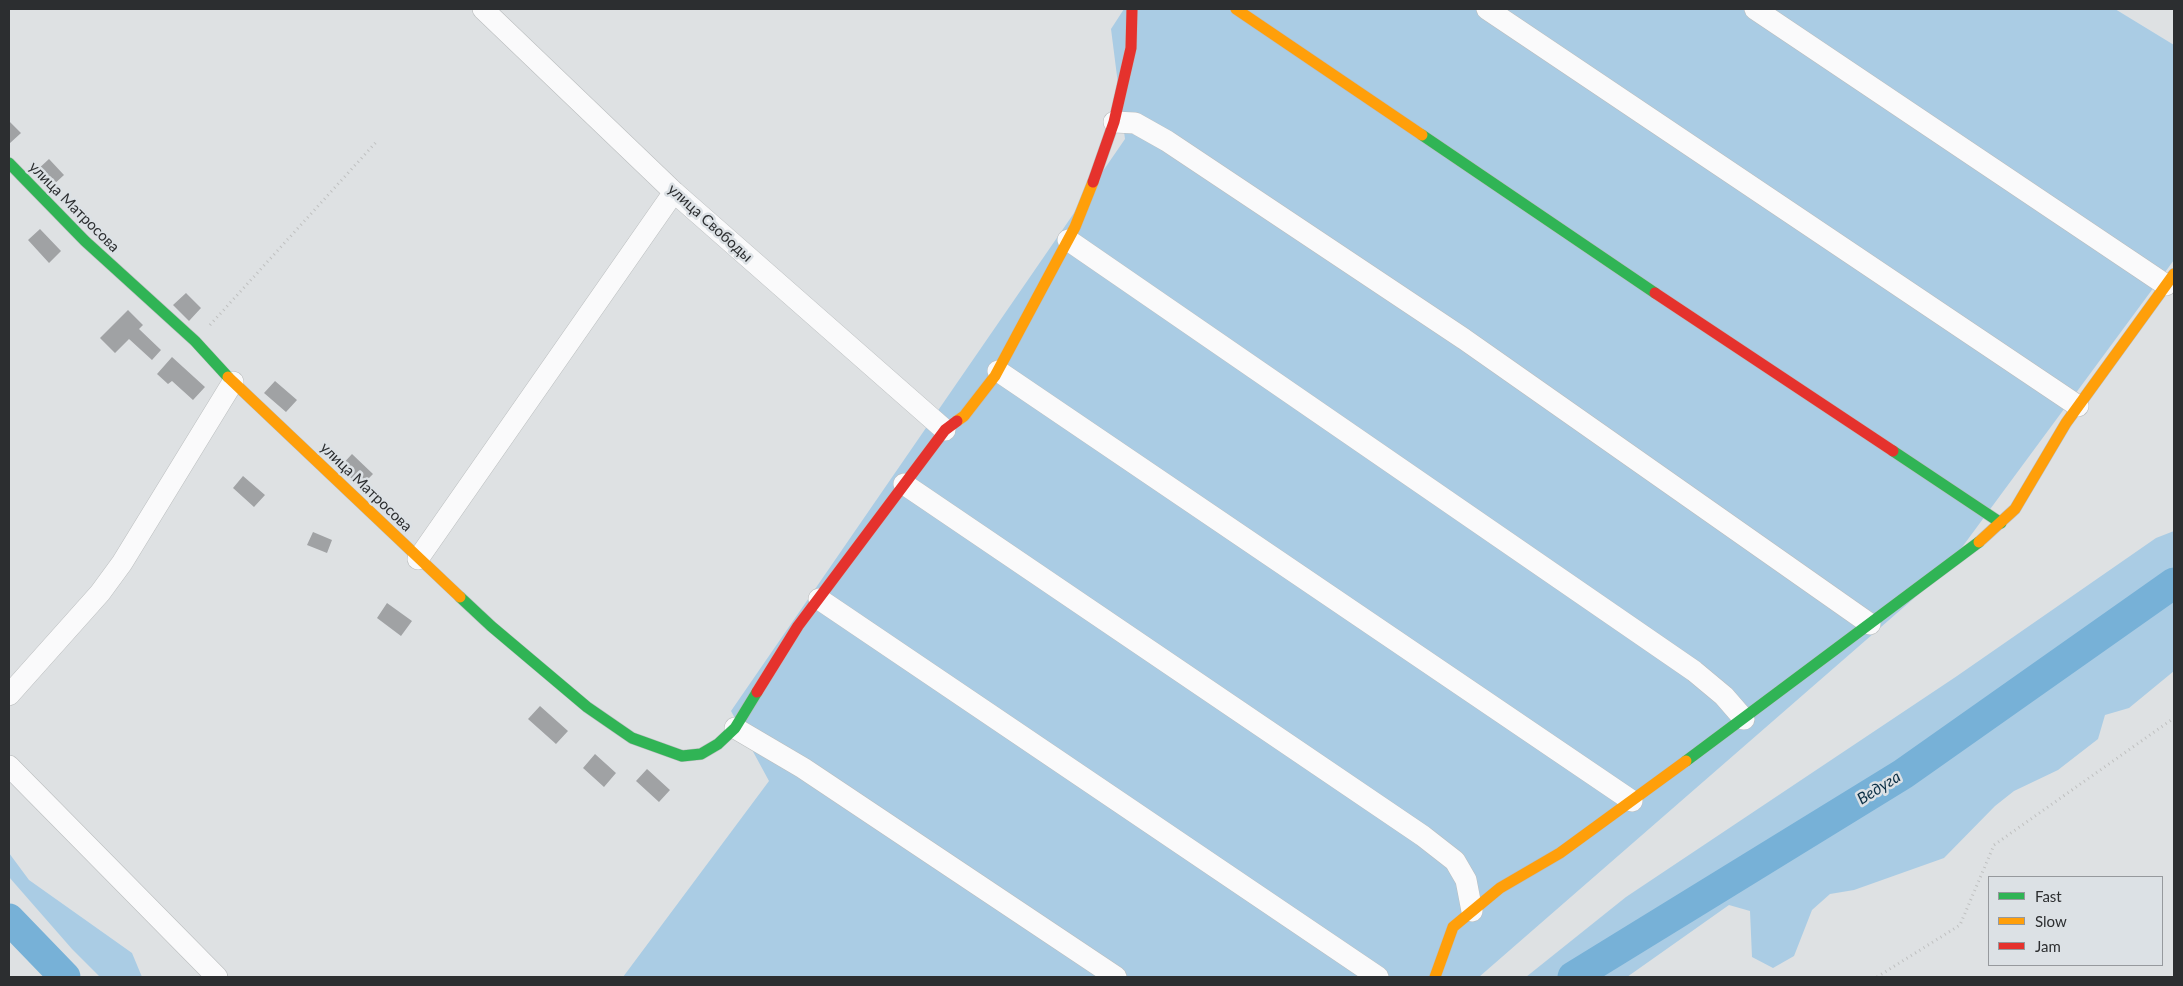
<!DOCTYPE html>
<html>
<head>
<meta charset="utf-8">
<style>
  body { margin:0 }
  #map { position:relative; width:2183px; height:986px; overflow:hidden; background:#dee1e3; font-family:Lato,sans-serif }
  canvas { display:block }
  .frame { position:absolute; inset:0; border:10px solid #2c2e30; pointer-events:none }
  .legend { position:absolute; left:1988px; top:876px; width:175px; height:90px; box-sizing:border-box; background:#dce1e5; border:1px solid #96999d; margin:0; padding:6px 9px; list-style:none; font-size:15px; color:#2c2e30 }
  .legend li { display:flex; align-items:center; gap:10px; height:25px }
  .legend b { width:25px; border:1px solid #96999d }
</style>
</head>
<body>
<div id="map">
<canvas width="2183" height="986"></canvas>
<div class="frame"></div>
<ul class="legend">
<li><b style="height:6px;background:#30b455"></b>Fast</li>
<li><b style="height:6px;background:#ff9f0a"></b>Slow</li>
<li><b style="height:6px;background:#e5322d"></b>Jam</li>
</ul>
</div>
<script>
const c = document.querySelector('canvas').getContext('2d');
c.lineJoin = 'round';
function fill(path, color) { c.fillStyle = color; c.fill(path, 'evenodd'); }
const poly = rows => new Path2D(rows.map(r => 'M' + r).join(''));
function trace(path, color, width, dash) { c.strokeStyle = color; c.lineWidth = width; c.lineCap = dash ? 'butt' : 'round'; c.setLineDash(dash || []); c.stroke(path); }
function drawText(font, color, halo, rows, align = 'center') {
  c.font = font + ' Lato,sans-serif'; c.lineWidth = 5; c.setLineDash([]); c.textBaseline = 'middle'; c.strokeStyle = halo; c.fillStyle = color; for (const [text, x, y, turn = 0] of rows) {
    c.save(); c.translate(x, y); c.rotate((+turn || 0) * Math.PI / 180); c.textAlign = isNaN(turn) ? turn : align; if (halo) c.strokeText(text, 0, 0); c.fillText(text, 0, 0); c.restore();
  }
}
const green = poly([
  [1124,9,2115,9,2174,45,2174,260,1943,573,1479,977,623,977,769,781,731,711,1125,139,1111,29],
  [2174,531,2174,671,2129,708,2105,715,2098,739,2058,770,2014,791,1995,806,1944,858,1854,890,1830,894,1812,910,1794,956,1773,968,1752,957,1750,911,1729,905,1627,977,1526,977,1626,897,1957,676,2156,538],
  [9,853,29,880,132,953,142,977,100,977,72,949,9,877]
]);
const river = poly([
  [9,919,65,977],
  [1573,977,1903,774,2174,583]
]);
const building = poly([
  [9,121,21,133,9,144],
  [49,159,64,175,51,187,36,171],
  [40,229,61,251,49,263,28,240],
  [186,293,201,308,189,321,173,305],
  [128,310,143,325,139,329,161,350,152,360,129,339,115,353,100,338],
  [172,357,205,387,193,400,172,381,168,384,157,374],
  [275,381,297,400,286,412,264,393],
  [352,454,373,474,360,487,340,467],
  [243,476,265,495,254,507,233,488],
  [313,532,332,540,327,553,307,545],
  [387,603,412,621,401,636,377,618],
  [540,706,568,731,556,744,528,719],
  [595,754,616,773,604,787,583,768],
  [647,769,670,790,659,802,636,781]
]);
const path = poly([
  [210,325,378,140],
  [1877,977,1960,925,1994,845,2174,718]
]);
const street = poly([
  [483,9,674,192,945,430],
  [1487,9,2078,406],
  [1755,9,2166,285],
  [1114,122,1135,123,1167,141,1464,339,1870,624],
  [1068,240,1694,671,1724,696,1744,719],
  [998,371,1632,801],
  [904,484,1423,836,1455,861,1466,880,1472,911],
  [418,559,674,192],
  [819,599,1378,977],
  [9,695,100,593,122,563,233,382],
  [735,728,803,768,1116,977],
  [9,766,217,977]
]);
const fast = poly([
  [1422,135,1655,293],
  [9,163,85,241,195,341,228,377],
  [1893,451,2001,523],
  [460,597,491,626,587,707,632,738,682,756,701,754,718,744,735,728,757,692],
  [1686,761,1979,542]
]);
const slow = poly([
  [1236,9,1422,135],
  [228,377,460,597],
  [957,421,964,416,995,376,1075,227,1093,182],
  [1979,542,2015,509,2066,423,2174,274],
  [1435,977,1453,927,1500,888,1560,853,1686,761]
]);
const jam = poly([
  [1093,182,1114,122,1131,48,1132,9],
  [1655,293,1893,451],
  [757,692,798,626,945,430,957,421]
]);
const streetNames = [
  ["улица Матросова",74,207,45],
  ["улица Свободы",710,223,42],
  ["улица Матросова",366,487,44]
];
const waterNames = [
  ["Ведуга",1879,788,-32]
];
fill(green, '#aacce4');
trace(river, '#77b1d7', 31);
fill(building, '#a0a2a4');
trace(street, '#babdbe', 22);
trace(fast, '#babdbe', 12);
trace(slow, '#babdbe', 12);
trace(jam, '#babdbe', 12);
trace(path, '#bfc0c0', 3, [1, 4]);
trace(street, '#fafafb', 21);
trace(fast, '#30b455', 11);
trace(slow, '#ff9f0a', 11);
trace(jam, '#e5322d', 11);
drawText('15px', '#2c2e30', '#dce1e5', streetNames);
drawText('italic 16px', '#0b2f45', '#dce1e5', waterNames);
</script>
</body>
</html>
